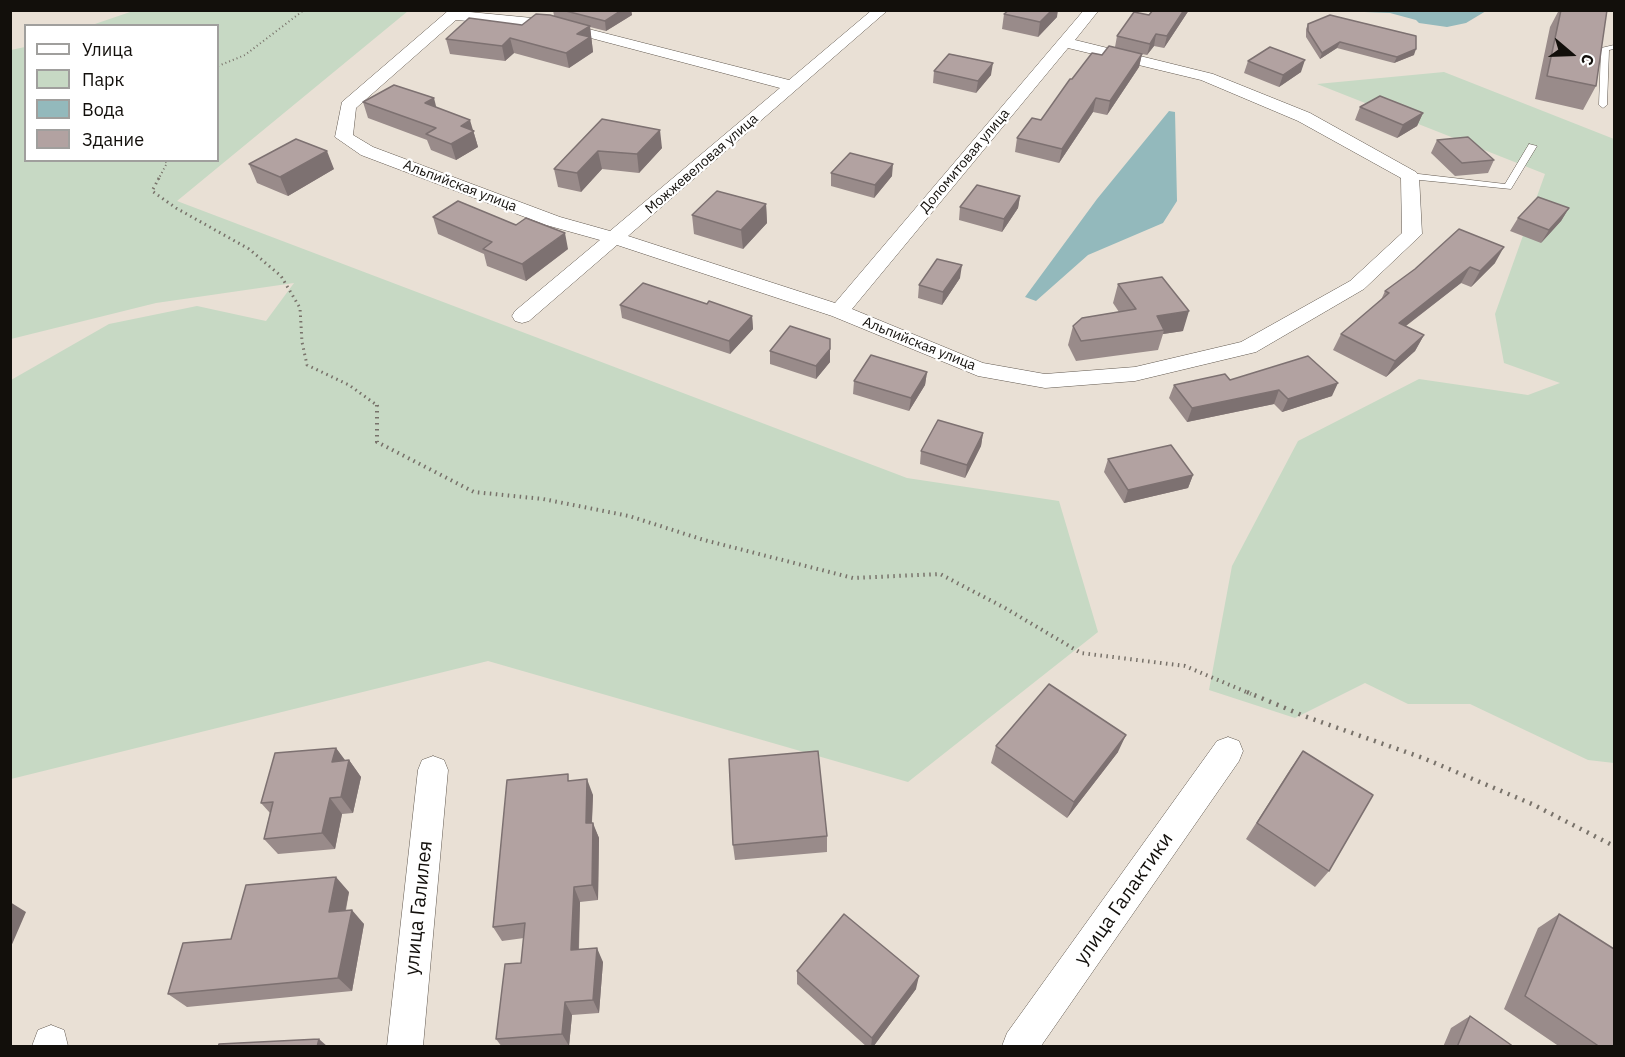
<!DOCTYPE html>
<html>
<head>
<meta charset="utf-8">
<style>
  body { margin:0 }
  #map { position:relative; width:1625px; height:1057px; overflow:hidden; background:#e9e0d5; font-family:"IBM Plex Sans",sans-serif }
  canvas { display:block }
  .frame { position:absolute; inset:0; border:12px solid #120f0b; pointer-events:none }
  .legend { position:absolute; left:24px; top:24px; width:195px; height:138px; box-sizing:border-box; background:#fff; border:2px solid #a09f9d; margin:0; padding:8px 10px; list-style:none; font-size:18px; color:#120f0b }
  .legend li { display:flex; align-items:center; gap:12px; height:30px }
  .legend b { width:30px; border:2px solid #a09f9d }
  .north { position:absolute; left:1541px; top:24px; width:60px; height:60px; -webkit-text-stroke:4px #fff; paint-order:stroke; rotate:109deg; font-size:16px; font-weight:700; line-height:24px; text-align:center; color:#120f0b }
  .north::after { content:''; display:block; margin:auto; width:21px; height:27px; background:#120f0b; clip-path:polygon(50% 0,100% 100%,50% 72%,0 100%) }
</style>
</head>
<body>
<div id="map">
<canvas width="1625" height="1057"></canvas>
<div class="frame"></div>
<ul class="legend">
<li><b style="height:8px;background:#fff"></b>Улица</li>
<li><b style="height:16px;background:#c7d9c4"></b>Парк</li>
<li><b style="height:16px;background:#93b9bc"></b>Вода</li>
<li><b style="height:16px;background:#b2a2a1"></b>Здание</li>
</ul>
<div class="north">С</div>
</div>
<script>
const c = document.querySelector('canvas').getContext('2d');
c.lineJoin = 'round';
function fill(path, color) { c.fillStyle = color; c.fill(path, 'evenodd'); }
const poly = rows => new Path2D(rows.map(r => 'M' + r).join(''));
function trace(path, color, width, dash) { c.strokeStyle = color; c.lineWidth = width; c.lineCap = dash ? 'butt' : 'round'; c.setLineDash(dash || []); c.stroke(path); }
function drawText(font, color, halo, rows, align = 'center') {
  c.font = font + ' "IBM Plex Sans",sans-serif'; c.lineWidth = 4.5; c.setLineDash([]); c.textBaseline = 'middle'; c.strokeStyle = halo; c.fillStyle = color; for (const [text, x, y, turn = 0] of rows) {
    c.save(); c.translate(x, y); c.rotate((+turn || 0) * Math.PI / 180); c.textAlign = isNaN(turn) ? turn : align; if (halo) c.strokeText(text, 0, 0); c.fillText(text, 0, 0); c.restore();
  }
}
const green = poly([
  [133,11,408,11,177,201,907,478,1059,501,1098,632,908,782,488,661,11,779,11,380,109,324,197,306,266,321,294,283,156,303,11,339,11,50,25,47,26,160,218,160,218,26,92,25],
  [1444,72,1614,139,1614,763,1588,760,1470,704,1408,704,1365,683,1295,718,1209,690,1232,566,1298,441,1419,379,1528,395,1560,383,1504,363,1495,314,1545,174,1317,84]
]);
const water = poly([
  [1339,11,1486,11,1466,23,1447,27,1419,23,1416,20,1390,13],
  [1169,111,1175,112,1177,201,1163,223,1088,255,1036,301,1025,297,1097,199]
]);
const pathFar3 = poly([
  [218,66,245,55,304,10],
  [158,180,167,163,164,160]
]);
const pathFar2 = poly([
  [159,178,152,191,176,208,249,249,281,276,300,308,302,342,307,365,349,385,378,406]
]);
const pathFar1 = poly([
  [377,405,377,442,474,492,543,499,629,516,704,540,853,578,940,574,1005,608,1081,653,1185,666,1251,694]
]);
const path = poly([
  [1247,692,1304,716,1423,758,1532,804,1614,846]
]);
const lane = poly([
  [1614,45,1614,49,1609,50,1607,105,1603,108,1599,105,1601,48,1614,45],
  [1529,144,1537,146,1511,189,1410,179,1405,176,1410,173,1505,184,1529,144]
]);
const street = poly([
  [449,10,553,20,789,80,872,10,888,10,628,236,835,303,1084,10,1099,10,1075,40,1213,74,1310,113,1416,172,1419,176,1422,234,1364,289,1256,352,1135,381,1045,388,978,376,832,316,617,245,529,321,522,323,515,321,512,316,515,311,600,240,546,225,361,155,335,137,342,102,449,10],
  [456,20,553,28,780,88,610,231,560,217,373,147,353,135,356,108,456,20],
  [1068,48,1201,80,1298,121,1401,178,1402,233,1350,281,1241,342,1135,367,1045,374,983,363,852,309,1068,48],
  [1228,737,1239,741,1243,751,1239,761,1041,1046,1002,1046,1007,1033,1217,741,1228,737],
  [433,756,444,760,448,770,423,1046,387,1046,418,770,422,760,433,756],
  [51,1025,64,1030,68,1046,32,1046,38,1030,51,1025]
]);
const wall = poly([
  [553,10,631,10,632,15,606,31,590,27,593,52,569,68,514,53,505,61,450,54,446,39,522,25,554,16],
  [1153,10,1189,10,1164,48,1154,46,1147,55,1142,54,1139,67,1107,115,1093,112,1059,163,1015,152,1017,138,1041,120,1072,79,1102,55,1115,47,1117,36,1149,15],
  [1559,10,1607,10,1596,86,1583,110,1535,99,1550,27],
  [1004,14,1057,17,1038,37,1002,29],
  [1308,24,1414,55,1394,63,1337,48,1320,59,1306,37,1306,29],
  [1248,61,1301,72,1279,87,1244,73],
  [934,71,991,75,976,93,933,83],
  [363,102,436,107,473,130,478,147,456,160,431,150,427,140,368,118],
  [1360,107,1423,113,1417,126,1397,138,1355,120],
  [602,119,662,148,639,173,602,169,581,192,558,187,554,169],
  [1437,140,1494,160,1488,173,1455,176,1431,153],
  [249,164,334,169,288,196,257,183],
  [831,173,892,176,874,198,831,186],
  [1020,196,1018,208,1002,232,959,220,960,207],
  [766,204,767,223,743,249,694,234,692,215],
  [1569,208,1561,221,1541,243,1510,231,1518,218],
  [433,217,568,249,526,281,487,266,484,254,438,234],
  [1495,263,1471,287,1461,283,1406,326,1424,335,1415,351,1386,377,1333,350,1341,334,1381,300,1385,291,1415,269],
  [960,278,942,305,918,298,919,285],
  [1118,284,1183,331,1163,334,1158,350,1076,361,1068,345,1073,326,1119,312,1113,303],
  [620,305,752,316,753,329,730,354,622,318],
  [770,351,830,362,816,379,770,364],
  [927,372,925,385,909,411,853,394,854,381],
  [1230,380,1332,396,1282,412,1274,404,1187,422,1169,398,1174,385],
  [983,433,981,446,965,478,920,464,921,451],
  [1108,459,1193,475,1188,488,1124,503,1104,472],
  [996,746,1118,752,1067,818,991,763],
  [336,748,345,761,349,760,361,777,353,813,342,814,335,849,278,854,264,839,270,813,261,803],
  [1303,751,1329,871,1315,887,1246,839,1291,768],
  [571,780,593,795,592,823,599,838,598,900,580,902,579,950,603,962,599,1013,572,1015,569,1046,502,1047,496,1039,521,963,524,938,502,941,493,927],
  [827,836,827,852,735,860,733,845],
  [349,892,346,910,364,924,352,991,187,1007,168,994,231,939],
  [1559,914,1614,1047,1560,1047,1504,1009,1538,928],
  [797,971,916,989,873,1047,867,1047,797,984],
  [1470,1016,1514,1047,1443,1047,1451,1028]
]);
const shadedWall = poly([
  [622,10,631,10,632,15,606,31,605,21],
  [1052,10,1058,10,1057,17,1038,37,1040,22],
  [1184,10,1189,10,1164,48,1167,36],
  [590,26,593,52,569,68,566,53,577,34],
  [1156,34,1154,46,1147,55,1150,44],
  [510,38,514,53,505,61,502,46],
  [1340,42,1337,48,1320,59,1322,53],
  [1416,49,1414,55,1394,63,1397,57],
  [1142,54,1139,67,1107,115,1110,101],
  [1305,60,1301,72,1279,87,1283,75],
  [993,63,991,75,976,93,978,81],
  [434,98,438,114,425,103],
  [1096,98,1093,112,1059,163,1062,149],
  [1423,113,1417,126,1397,138,1403,125],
  [470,120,478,147,456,160,451,144,461,126],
  [660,130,662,148,639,173,637,154],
  [327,151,334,169,288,196,280,177],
  [598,151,602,169,581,192,577,173],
  [893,164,892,176,874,198,875,185],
  [1020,196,1018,208,1002,232,1004,219],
  [766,204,767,223,743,249,741,230],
  [1569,208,1561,221,1541,243,1549,230],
  [565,233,568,249,526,281,522,264],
  [1504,247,1495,263,1471,287,1480,271],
  [962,265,960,278,942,305,943,292],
  [1470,267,1461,283,1390,338,1399,323],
  [1189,311,1183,331,1163,334,1164,330,1157,316],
  [752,316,753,329,730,354,729,341],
  [1424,335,1415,351,1386,377,1395,361],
  [830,349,830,362,816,379,816,366],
  [927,372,925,385,909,411,911,398],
  [1338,383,1332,396,1282,412,1288,399],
  [1279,390,1274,404,1187,422,1192,408],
  [983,433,981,446,965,478,967,465],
  [1193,475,1188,488,1124,503,1128,490],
  [1126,735,1118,752,1067,818,1074,802],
  [336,748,348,764,332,762],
  [349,760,361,777,353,813,341,797],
  [587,779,593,795,591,839,586,823],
  [330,798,342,814,335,849,322,833],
  [593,823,599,838,598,900,592,885],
  [336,877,349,892,342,926,329,912],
  [574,887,580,902,578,964,571,950],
  [10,902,26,912,10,949],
  [352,910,364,924,352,991,338,978],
  [597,948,603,962,599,1013,593,1000],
  [919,976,916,989,873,1047,871,1047,872,1038],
  [565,1002,572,1015,569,1046,562,1034],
  [319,1039,328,1047,317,1047]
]);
const building = poly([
  [562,10,622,10,605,21,562,10],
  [1009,10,1052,10,1040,22,1004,14,1009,10],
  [1153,10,1184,10,1167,36,1156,34,1150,44,1117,36,1134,12,1149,15,1153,10],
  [1561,10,1607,10,1596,86,1547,76,1561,10],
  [536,14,550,15,590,26,577,34,590,37,566,53,510,38,502,46,446,39,469,18,522,25,536,14],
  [1330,15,1416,36,1416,49,1397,57,1340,42,1322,53,1308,31,1308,24,1330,15],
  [1109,46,1142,54,1110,101,1096,98,1062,149,1017,138,1032,118,1041,120,1070,79,1072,79,1092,53,1102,55,1109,46],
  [1270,47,1305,60,1283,75,1248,61,1270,47],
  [949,54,993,63,978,81,934,71,949,54],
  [394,85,434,98,425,103,470,120,461,126,474,131,451,144,426,134,436,128,363,102,394,85],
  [1380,96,1423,113,1403,125,1360,107,1380,96],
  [602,119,660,130,637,154,598,151,577,173,554,169,602,119],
  [1468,137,1494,160,1462,163,1437,140,1468,137],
  [296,139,327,151,280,177,249,164,296,139],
  [850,153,893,164,875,185,831,173,850,153],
  [977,185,1020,196,1004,219,960,207,977,185],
  [717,191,766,204,741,230,692,215,717,191],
  [1538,197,1569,208,1549,230,1518,218,1538,197],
  [458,201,516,225,526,218,565,233,522,264,483,249,492,242,433,217,458,201],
  [1459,229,1504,247,1480,271,1470,267,1399,323,1424,335,1395,361,1341,334,1389,293,1385,291,1415,269,1459,229],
  [937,259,962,265,943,292,919,285,937,259],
  [1162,277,1189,311,1157,316,1164,330,1081,341,1073,326,1082,318,1136,309,1118,284,1162,277],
  [643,283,707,304,709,301,752,316,729,341,620,305,643,283],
  [790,326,830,339,830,349,816,366,770,351,790,326],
  [871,355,927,372,911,398,854,381,871,355],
  [1308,356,1338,383,1288,399,1279,390,1192,408,1174,385,1225,374,1230,380,1308,356],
  [938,420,983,433,967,465,921,451,938,420],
  [1171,445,1193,475,1128,490,1108,459,1171,445],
  [1049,684,1126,735,1074,802,996,746,1049,684],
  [336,748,332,762,349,760,341,797,330,798,322,833,264,839,273,802,261,803,275,753,336,748],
  [818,751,827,836,733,845,729,759,818,751],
  [1303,751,1373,795,1329,871,1257,823,1303,751],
  [568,774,568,781,587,779,586,823,593,823,592,885,574,887,571,950,597,948,593,1000,565,1002,562,1034,496,1039,505,964,521,963,525,923,493,927,507,780,568,774],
  [336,877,329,912,352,910,338,978,168,994,183,943,231,939,246,885,336,877],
  [844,914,919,976,872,1038,797,971,844,914],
  [1559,914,1614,949,1614,1047,1600,1047,1525,996,1559,914],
  [1470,1016,1514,1047,1457,1047,1470,1016],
  [319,1039,317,1047,218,1047,219,1044,319,1039]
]);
const farStreetnames = [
  ["Доломитовая улица",965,161,-50],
  ["Можжевеловая улица",702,164,-41],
  ["Альпийская улица",460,186,21],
  ["Альпийская улица",919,344,22]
];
const nearStreetnames = [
  ["улица Галактики",1124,899,-55],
  ["улица Галилея",419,908,-84]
];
fill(green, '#c7d9c4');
fill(water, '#93b9bc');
trace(lane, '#625950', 1);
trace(street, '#625950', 1);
trace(pathFar3, '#78726a', 2, [1, 3]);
trace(pathFar2, '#78726a', 3, [1.5, 4]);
trace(pathFar1, '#78726a', 4, [1.5, 4.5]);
trace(path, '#78726a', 4.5, [2, 6]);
fill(lane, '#fff');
fill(street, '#fff');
fill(wall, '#998b8a');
fill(shadedWall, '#7d7171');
fill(building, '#b2a2a1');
trace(building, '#7d7171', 1.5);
drawText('14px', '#120f0b', '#fff', farStreetnames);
drawText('20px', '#120f0b', '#fff', nearStreetnames);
</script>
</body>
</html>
